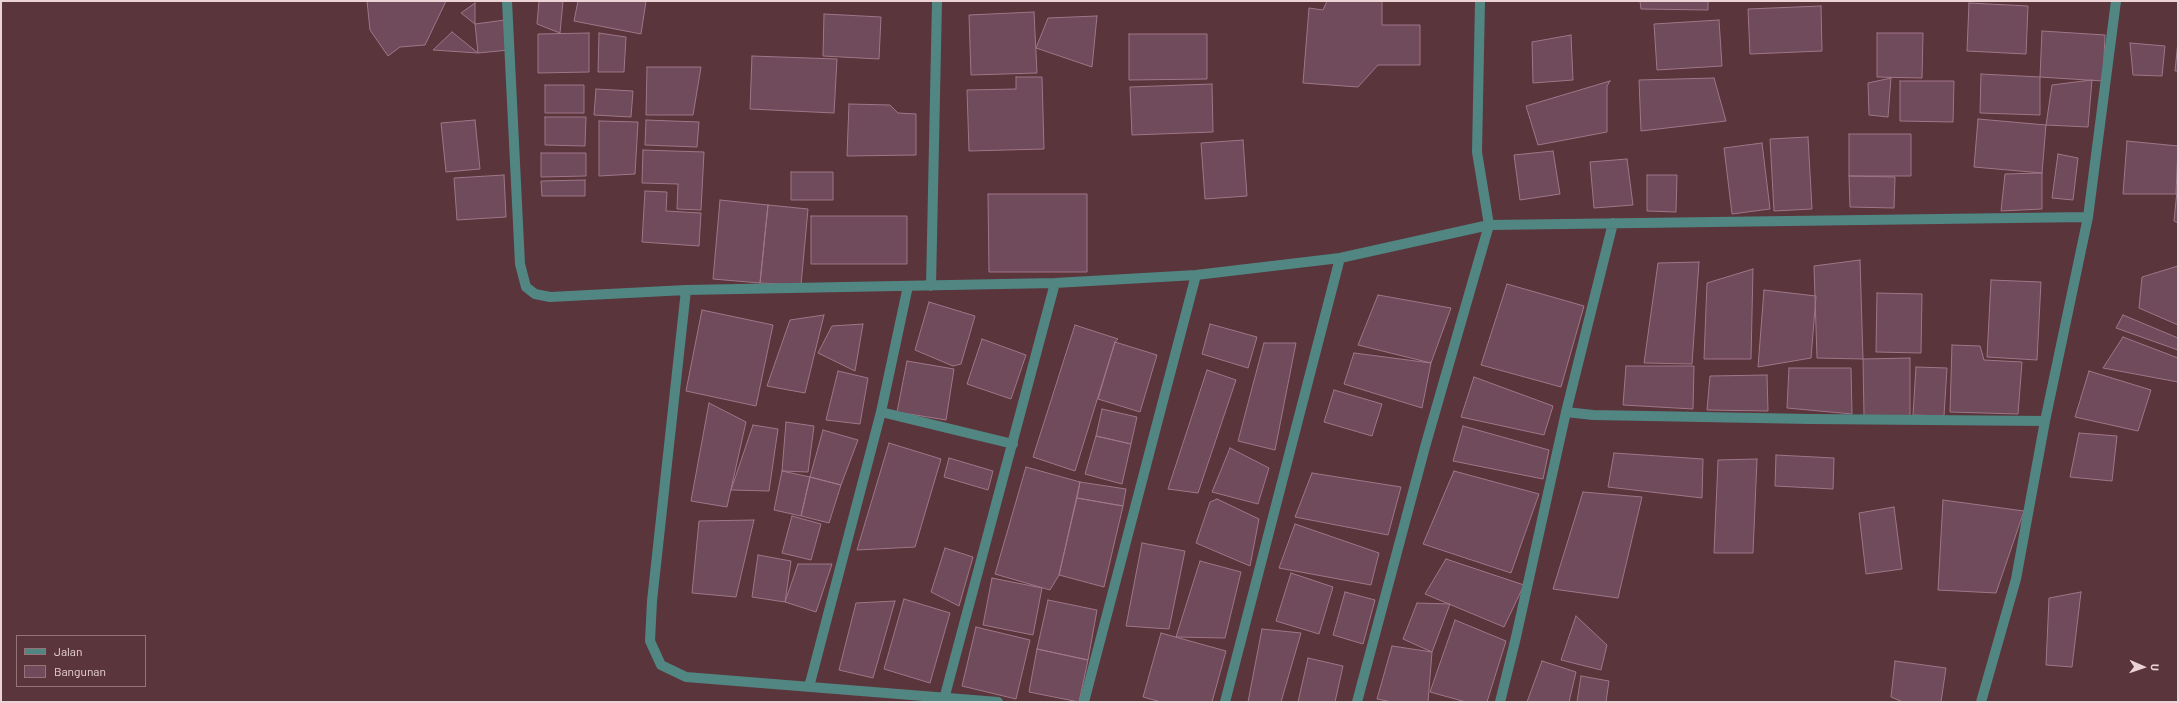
<!DOCTYPE html>
<html>
<head>
<meta charset="utf-8">
<style>
  body { margin:0 }
  #map { position:relative; width:2179px; height:703px; overflow:hidden; background:#5a353b; font-family:Barlow,sans-serif }
  canvas { display:block }
  .frame { position:absolute; inset:0; border:2px solid #ebd3d6; pointer-events:none }
  .legend { position:absolute; left:16px; top:635px; width:130px; height:52px; box-sizing:border-box; background:#5a353b; border:1px solid #947479; margin:0; padding:5px 7px; list-style:none; font-size:12px; color:#ebd3d6 }
  .legend li { display:flex; align-items:center; gap:8px; height:20px }
  .legend b { width:20px; border:1px solid #947479 }
  .north { position:absolute; left:2123px; top:647px; width:40px; height:40px; -webkit-text-stroke:3px #5a353b; paint-order:stroke; rotate:92deg; font-size:11px; font-weight:700; line-height:16px; text-align:center; color:#ebd3d6 }
  .north::after { content:''; display:block; margin:auto; width:14px; height:18px; background:#ebd3d6; clip-path:polygon(50% 0,100% 100%,50% 72%,0 100%) }
</style>
</head>
<body>
<div id="map">
<canvas width="2179" height="703"></canvas>
<div class="frame"></div>
<ul class="legend">
<li><b style="height:5px;background:#518683"></b>Jalan</li>
<li><b style="height:11px;background:#6f4b5c"></b>Bangunan</li>
</ul>
<div class="north">U</div>
</div>
<script>
const c = document.querySelector('canvas').getContext('2d');
c.lineJoin = 'round';
function fill(path, color) { c.fillStyle = color; c.fill(path, 'evenodd'); }
const poly = rows => new Path2D(rows.map(r => 'M' + r).join(''));
function trace(path, color, width, dash) { c.strokeStyle = color; c.lineWidth = width; c.lineCap = dash ? 'butt' : 'round'; c.setLineDash(dash || []); c.stroke(path); }
const building = poly([
  [367,1,446,1,425,45,400,47,388,56,370,30,367,1],
  [539,1,563,1,560,33,537,24,539,1],
  [578,1,646,1,641,34,574,21,578,1],
  [1327,1,1382,1,1382,25,1420,25,1420,65,1378,65,1358,87,1303,83,1309,8,1323,10,1327,1],
  [1640,1,1708,1,1708,10,1641,9,1640,1],
  [475,3,475,24,461,13,475,3],
  [1969,3,2028,6,2026,54,1967,51,1969,3],
  [1821,6,1822,51,1750,54,1748,9,1821,6],
  [1034,12,1037,73,971,75,969,15,1034,12],
  [824,14,881,17,879,59,823,56,824,14],
  [1097,16,1092,67,1036,48,1048,18,1097,16],
  [505,20,509,50,478,53,475,24,505,20],
  [1719,20,1722,66,1657,70,1654,24,1719,20],
  [2042,31,2105,35,2103,81,2040,77,2042,31],
  [452,32,478,53,433,50,452,32],
  [589,33,589,72,538,73,538,34,589,33],
  [599,33,626,37,624,72,598,72,599,33],
  [1877,33,1923,33,1922,78,1877,77,1877,33],
  [1129,34,1207,34,1207,79,1129,80,1129,34],
  [1571,35,1573,80,1533,83,1532,42,1571,35],
  [2178,41,2178,71,2175,71,2178,41],
  [2130,43,2165,46,2162,76,2133,75,2130,43],
  [752,56,837,59,834,113,750,109,752,56],
  [647,67,701,67,693,115,646,115,647,67],
  [1981,74,2040,77,2040,115,1980,113,1981,74],
  [1016,77,1042,77,1044,149,969,151,967,90,1016,89,1016,77],
  [1714,78,1726,121,1641,131,1639,80,1714,78],
  [1891,78,1888,117,1869,115,1868,83,1891,78],
  [2092,80,2088,127,2046,125,2052,85,2092,80],
  [1610,81,1607,86,1607,132,1538,145,1526,106,1610,81],
  [1900,81,1954,81,1953,122,1900,121,1900,81],
  [1212,84,1213,132,1132,135,1130,87,1212,84],
  [545,85,584,85,584,113,545,113,545,85],
  [596,89,633,91,631,117,594,115,596,89],
  [849,104,890,105,898,113,916,114,916,155,847,156,849,104],
  [545,117,586,117,585,146,545,145,545,117],
  [1978,119,2046,125,2042,173,1974,167,1978,119],
  [475,120,480,169,446,172,441,123,475,120],
  [646,120,699,122,697,147,645,145,646,120],
  [599,121,638,122,635,174,599,176,599,121],
  [1849,134,1911,134,1911,176,1849,176,1849,134],
  [1808,137,1812,209,1774,211,1770,139,1808,137],
  [1243,140,1247,196,1205,199,1201,143,1243,140],
  [2127,141,2178,146,2176,194,2123,194,2127,141],
  [1762,143,1770,209,1732,214,1724,148,1762,143],
  [643,150,704,152,701,210,677,209,678,184,642,183,643,150],
  [1553,151,1560,194,1520,200,1514,155,1553,151],
  [541,153,586,153,586,176,541,177,541,153],
  [2058,154,2078,158,2073,200,2052,198,2058,154],
  [1627,159,1633,205,1594,208,1590,162,1627,159],
  [791,172,833,172,833,200,791,200,791,172],
  [2042,173,2042,209,2001,211,2005,174,2042,173],
  [504,175,506,217,457,220,454,178,504,175],
  [1647,175,1677,175,1676,212,1647,211,1647,175],
  [1849,176,1895,177,1894,208,1850,207,1849,176],
  [585,180,585,196,542,196,541,181,585,180],
  [2178,181,2178,223,2174,221,2178,181],
  [645,191,667,192,666,211,701,213,699,246,642,242,645,191],
  [988,194,1087,194,1087,272,989,272,988,194],
  [720,200,768,205,760,283,713,279,720,200],
  [768,205,808,209,801,285,760,283,768,205],
  [811,216,907,216,907,264,811,264,811,216],
  [1860,260,1863,359,1817,358,1814,266,1860,260],
  [1699,262,1692,364,1644,363,1658,263,1699,262],
  [2178,266,2178,325,2139,308,2142,277,2178,266],
  [1753,269,1751,359,1704,359,1707,283,1753,269],
  [1991,280,2041,282,2037,360,1987,357,1991,280],
  [1507,284,1584,306,1561,387,1481,365,1507,284],
  [1764,290,1816,296,1811,358,1758,367,1764,290],
  [1877,293,1922,294,1921,353,1876,352,1877,293],
  [1378,295,1451,308,1431,363,1358,345,1378,295],
  [929,302,975,316,961,364,953,366,915,350,929,302],
  [702,310,773,325,756,406,686,391,702,310],
  [824,315,805,393,767,386,790,320,824,315],
  [2123,315,2178,338,2178,350,2116,328,2123,315],
  [863,324,855,371,818,353,832,326,863,324],
  [1210,324,1257,337,1248,368,1202,354,1210,324],
  [1075,325,1118,339,1115,342,1075,471,1033,457,1075,325],
  [2123,337,2178,358,2178,382,2103,368,2123,337],
  [982,339,1026,355,1011,399,967,384,982,339],
  [1115,342,1157,355,1140,412,1098,399,1115,342],
  [1264,343,1296,343,1275,450,1238,441,1264,343],
  [1952,345,1980,346,1984,360,2022,362,2018,414,1950,412,1952,345],
  [1354,353,1431,363,1422,408,1344,384,1354,353],
  [1910,358,1910,416,1864,416,1863,359,1910,358],
  [907,361,954,369,946,420,897,412,907,361],
  [1626,366,1694,366,1693,409,1623,405,1626,366],
  [1916,367,1947,368,1944,416,1913,415,1916,367],
  [1789,368,1851,368,1852,414,1787,408,1789,368],
  [1207,370,1236,380,1198,493,1168,489,1207,370],
  [838,371,868,378,860,424,826,420,838,371],
  [2089,371,2151,390,2138,431,2075,417,2089,371],
  [1767,375,1768,411,1707,410,1710,376,1767,375],
  [1474,377,1553,406,1544,435,1461,417,1474,377],
  [1334,390,1382,404,1372,436,1324,422,1334,390],
  [709,403,746,422,727,507,691,501,709,403],
  [1102,409,1137,417,1131,444,1096,436,1102,409],
  [786,422,814,426,808,472,782,471,786,422],
  [753,425,778,429,769,491,731,490,753,425],
  [1463,426,1549,450,1543,479,1453,461,1463,426],
  [823,430,858,440,841,485,810,477,823,430],
  [2079,433,2117,436,2112,481,2070,477,2079,433],
  [1096,436,1131,444,1122,484,1085,474,1096,436],
  [889,443,941,459,915,547,857,550,889,443],
  [1230,448,1269,468,1258,504,1212,492,1230,448],
  [1614,453,1703,459,1702,498,1608,487,1614,453],
  [1776,455,1834,458,1833,489,1775,486,1776,455],
  [949,458,993,471,988,490,944,477,949,458],
  [1757,459,1753,553,1714,553,1718,460,1757,459],
  [1026,467,1080,482,1059,575,1050,590,995,574,1026,467],
  [782,471,810,477,801,516,774,510,782,471],
  [1454,471,1539,494,1511,573,1423,544,1454,471],
  [1312,473,1401,487,1388,535,1295,517,1312,473],
  [810,477,841,485,829,523,801,516,810,477],
  [1080,482,1126,489,1123,506,1077,498,1080,482],
  [1583,492,1642,497,1618,598,1553,589,1583,492],
  [1077,498,1123,506,1104,587,1059,575,1077,498],
  [1217,499,1259,519,1250,566,1196,543,1210,502,1217,499],
  [1943,500,2024,511,1996,593,1938,590,1943,500],
  [1894,507,1902,569,1866,574,1859,513,1894,507],
  [792,516,821,524,811,560,782,553,792,516],
  [754,520,736,597,692,593,699,521,754,520],
  [1295,524,1379,553,1371,585,1279,568,1295,524],
  [1142,543,1185,551,1169,629,1126,626,1142,543],
  [945,548,973,557,959,606,931,592,945,548],
  [758,555,791,561,785,602,752,597,758,555],
  [1446,559,1524,585,1504,627,1425,594,1446,559],
  [1200,561,1241,572,1225,638,1176,637,1200,561],
  [798,564,832,564,816,612,785,602,798,564],
  [1291,573,1333,587,1319,634,1276,621,1291,573],
  [992,578,1042,588,1033,635,983,625,992,578],
  [1345,592,1375,600,1363,644,1333,635,1345,592],
  [2081,592,2072,667,2046,665,2049,598,2081,592],
  [904,599,950,613,930,683,884,669,904,599],
  [1048,600,1097,610,1088,660,1037,649,1048,600],
  [895,601,873,678,839,670,856,603,895,601],
  [1417,603,1450,604,1432,652,1403,639,1417,603],
  [1576,616,1607,645,1601,670,1561,660,1576,616],
  [1455,620,1506,641,1487,702,1466,702,1430,692,1455,620],
  [976,627,1030,640,1016,699,962,686,976,627],
  [1262,629,1301,633,1281,702,1248,702,1262,629],
  [1161,633,1226,651,1212,702,1161,702,1143,697,1161,633],
  [1392,646,1432,652,1428,702,1392,702,1377,699,1392,646],
  [1037,649,1088,660,1079,702,1029,692,1037,649],
  [1308,658,1343,666,1335,702,1298,702,1308,658],
  [1542,661,1576,672,1569,702,1527,702,1542,661],
  [1895,661,1946,668,1941,702,1903,702,1891,697,1895,661],
  [1581,676,1609,681,1606,702,1577,702,1581,676]
]);
const minor = poly([
  [507,1,520,264,526,287,535,294,550,297,686,290,1055,283,1196,275,1340,258,1489,225,2088,217],
  [931,286,937,1],
  [686,290,652,601,650,641,661,665,686,677,998,702],
  [881,412,1013,444],
  [1566,412,1613,223],
  [809,687,881,412,908,286],
  [944,699,1055,283],
  [1084,702,1196,275],
  [1225,702,1340,258],
  [1357,702,1425,447,1489,225,1477,152,1480,1],
  [1500,702,1516,637,1566,412,1593,415,1810,419,2045,421],
  [1981,702,2016,579,2045,421,2088,217,2116,1]
]);
fill(building, '#6f4b5c');
trace(building, '#9e7788', 1);
trace(minor, '#518683', 10);
</script>
</body>
</html>
